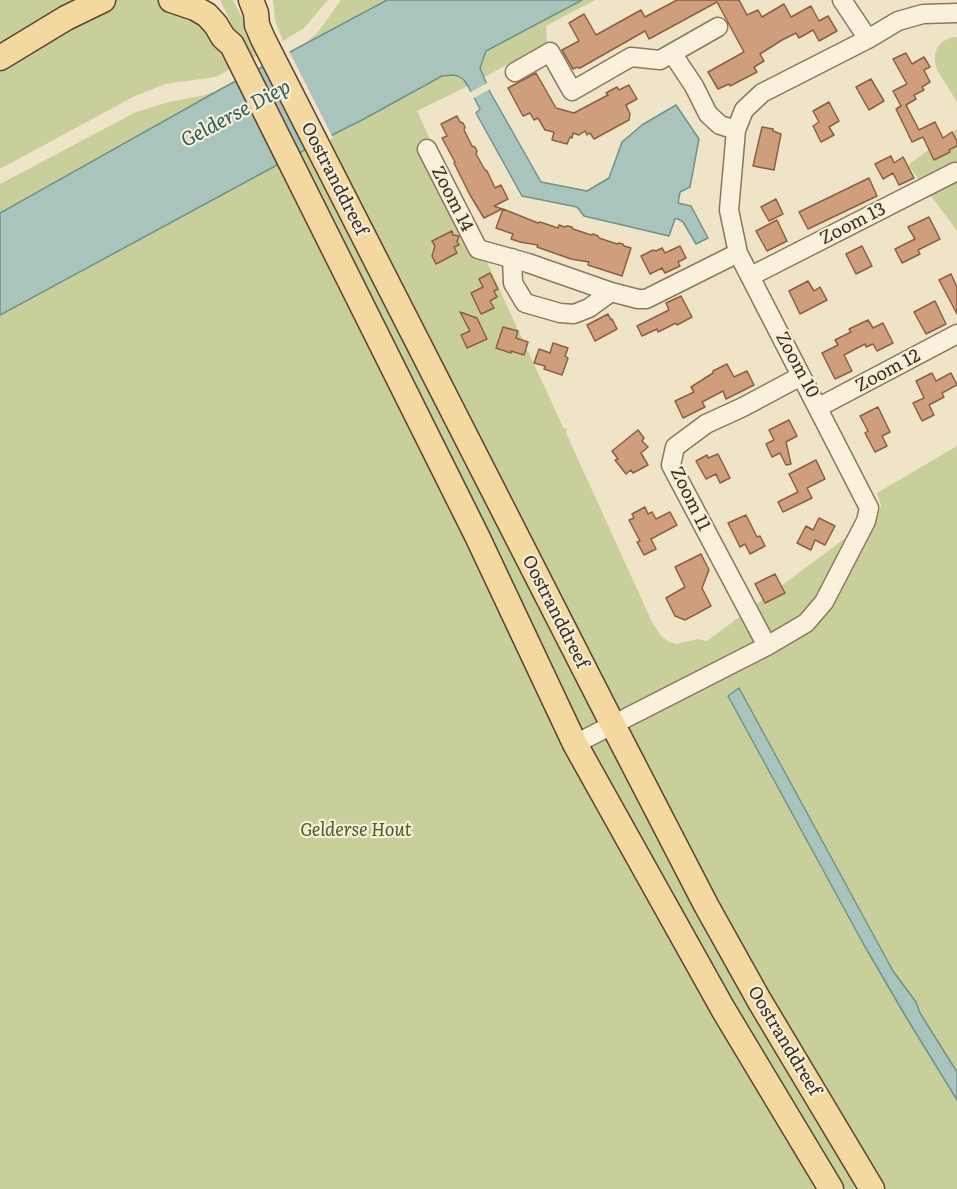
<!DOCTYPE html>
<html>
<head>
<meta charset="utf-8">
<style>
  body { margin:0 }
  canvas { display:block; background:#f0e4c8 }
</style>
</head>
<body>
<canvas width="957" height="1189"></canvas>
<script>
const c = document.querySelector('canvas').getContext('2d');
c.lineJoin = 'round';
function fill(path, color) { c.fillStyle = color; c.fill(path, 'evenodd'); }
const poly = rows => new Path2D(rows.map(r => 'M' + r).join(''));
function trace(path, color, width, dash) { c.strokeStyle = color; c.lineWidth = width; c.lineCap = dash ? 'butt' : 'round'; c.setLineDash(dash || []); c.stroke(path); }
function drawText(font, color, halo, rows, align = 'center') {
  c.font = font + ' Literata,serif'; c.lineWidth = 4.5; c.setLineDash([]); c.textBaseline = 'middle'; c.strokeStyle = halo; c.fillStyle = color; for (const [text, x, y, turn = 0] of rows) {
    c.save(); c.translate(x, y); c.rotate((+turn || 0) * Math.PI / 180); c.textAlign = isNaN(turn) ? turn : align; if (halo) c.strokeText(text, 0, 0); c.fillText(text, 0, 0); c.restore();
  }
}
const green = poly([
  [0,0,73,0,40,25,0,48],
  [114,0,161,0,189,11,225,51,221,55,230,69,216,77,165,84,133,97,0,169,0,70],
  [220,0,233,0,252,37,259,54,251,59,241,44],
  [273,0,328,0,304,28,283,41,275,20],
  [341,0,387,0,306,43,318,32],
  [582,0,595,0,546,26,547,42,483,78,480,68,486,51],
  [952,37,957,37,957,102,937,70,935,62,935,54,937,48,942,42],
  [453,75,464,80,468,86,417,111,564,429,567,428,566,433,652,622,661,636,669,642,677,644,698,639,707,641,879,513,881,506,877,493,957,446,957,1189,0,1189,0,296,410,93,442,76],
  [221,89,0,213,0,184,136,112,169,102,205,95],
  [957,129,957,231,908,165]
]);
const water = poly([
  [387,0,582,0,486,51,480,68,490,92,541,182,587,191,609,178,622,142,642,125,676,105,699,139,690,187,680,192,678,203,691,206,708,238,696,244,683,222,678,219,675,219,669,236,584,216,577,207,522,196,476,113,480,109,468,86,464,80,458,76,453,75,442,76,362,120,338,132,0,315,0,213,221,89,387,0],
  [739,688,893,971,916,1002,920,1013,957,1072,957,1100,906,1017,864,945,728,696,739,688]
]);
const pier = poly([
  [288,49,333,138,308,152,263,63],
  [489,82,492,88,472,99,469,93]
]);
const building = poly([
  [677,0,739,0,747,15,758,10,762,17,784,4,791,17,811,6,819,21,828,16,837,31,819,41,813,30,799,38,796,33,782,40,760,54,764,61,754,67,757,72,730,86,729,84,718,89,708,72,744,52,717,2,649,39,645,31,580,68,578,68,577,67,573,69,562,50,579,41,569,23,584,14,596,35,641,10,645,17,677,0],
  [906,53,912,64,924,57,930,67,924,70,930,82,922,87,924,90,914,95,916,99,906,105,919,130,935,122,943,138,952,132,957,141,957,146,949,150,950,152,934,160,923,137,912,142,896,109,901,106,893,91,907,84,893,59,906,53],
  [536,73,556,108,574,113,608,95,606,93,617,87,619,90,629,85,637,99,626,105,630,114,629,120,594,139,590,133,587,135,585,131,579,135,573,133,572,138,570,137,567,144,552,140,554,132,545,130,538,118,534,120,530,113,523,116,508,88,536,73],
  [871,79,884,101,869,110,856,87,871,79],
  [829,102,839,121,829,127,834,135,821,142,813,126,819,122,813,111,829,102],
  [457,116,460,122,463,123,465,127,464,130,472,146,475,147,477,151,476,154,485,170,487,171,495,188,501,185,508,199,494,206,502,209,484,218,470,195,454,163,455,162,442,138,447,136,441,124,457,116],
  [762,127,773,129,773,131,781,134,774,170,753,166,762,127],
  [891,156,894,163,903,157,914,178,899,185,893,173,883,179,875,164,891,156],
  [869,178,877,196,808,229,799,212,869,178],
  [776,199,783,214,769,221,761,207,776,199],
  [503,209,538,223,540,222,558,228,559,225,565,227,567,226,572,227,573,229,591,235,593,234,598,236,599,238,617,244,619,243,623,244,624,246,631,248,622,276,588,265,589,262,571,259,537,247,538,245,520,242,511,239,513,234,496,228,503,209],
  [929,217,940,239,918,250,920,254,902,263,895,249,915,239,908,227,929,217],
  [777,220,787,241,767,251,756,231,777,220],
  [452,231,453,235,459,236,457,242,459,245,454,247,457,253,436,264,432,256,435,246,432,241,452,231],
  [680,246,686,258,678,262,680,266,665,273,662,268,650,274,641,256,653,250,656,251,662,248,665,253,680,246],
  [862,246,872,266,856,274,846,254,862,246],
  [490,273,498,289,494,291,497,297,490,301,494,308,481,314,471,293,483,287,479,279,490,273],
  [951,274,957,287,957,314,939,280,951,274],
  [808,281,814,291,820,287,827,300,800,314,789,291,808,281],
  [681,296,692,317,677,325,676,323,658,332,657,329,642,336,637,326,669,310,666,303,681,296],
  [935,301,946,324,926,334,914,312,935,301],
  [460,312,477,318,487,339,467,348,461,335,470,331,460,312],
  [608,314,611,320,612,319,617,329,595,341,587,325,608,314],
  [868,320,873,328,883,323,893,343,877,351,873,344,866,347,865,344,844,355,852,371,835,379,822,353,838,345,835,340,851,332,849,329,868,320],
  [503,327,518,331,516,338,528,342,524,355,511,351,511,353,496,348,503,327],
  [553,343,568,348,565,356,568,358,562,375,544,369,545,366,534,363,539,349,550,353,553,343],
  [727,364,734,377,747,371,754,385,726,399,723,391,702,402,705,407,683,418,675,401,694,392,691,387,713,373,713,371,727,364],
  [932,373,936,381,951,373,957,385,942,393,944,397,929,405,934,415,922,421,913,403,924,398,916,381,932,373],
  [878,407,890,432,882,436,887,446,875,452,865,433,868,431,860,416,878,407],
  [789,420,797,436,786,442,791,464,786,465,780,453,772,457,766,444,774,440,769,430,789,420],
  [638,430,644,438,642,441,648,447,641,453,648,465,633,473,631,470,626,474,615,460,618,459,612,451,638,430],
  [718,454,730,478,720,483,716,474,706,479,696,461,707,455,708,458,718,454],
  [816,460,825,479,807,488,812,498,783,512,778,502,798,492,789,474,816,460],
  [645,507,648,514,652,512,656,519,670,512,677,525,651,539,656,549,644,555,637,542,640,541,629,520,634,518,632,514,645,507],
  [746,515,757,537,760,536,765,546,750,554,745,544,740,547,728,523,746,515],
  [819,518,835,526,825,545,815,540,811,550,797,543,806,526,813,530,819,518],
  [701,554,709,570,702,588,711,606,685,620,675,616,666,598,685,587,675,567,701,554],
  [775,574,785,593,765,603,755,584,775,574]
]);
const minor = poly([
  [842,0,868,39],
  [672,53,694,86,708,114,720,125,736,130],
  [515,72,550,52,572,91,631,57,660,60,718,27],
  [427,149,478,249,528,263,611,292,638,299,646,299,738,253],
  [512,258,513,283,525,303,560,313,574,314,589,308,611,292],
  [751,276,955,172],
  [819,407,957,334],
  [767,646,671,465,675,447,706,424,743,407,801,376],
  [575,744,767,646,806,623,824,602,866,521,869,508,738,253,729,210,736,130,744,110,762,93,868,39,898,21,923,14,957,13]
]);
const major = poly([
  [171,0,195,8,207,15,216,25,223,37,232,45,477,536,575,744,723,1009,831,1189],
  [251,0,256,13,257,25,263,39,613,725,706,905,759,1000,872,1189],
  [0,58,66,18,103,0]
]);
const streetNames = [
  ["Oostranddreef",334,179,63],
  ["Zoom 14",452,199,63],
  ["Zoom 13",853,224,-27],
  ["Zoom 10",797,365,62],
  ["Zoom 12",888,371,-28],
  ["Zoom 11",690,499,64],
  ["Oostranddreef",555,612,63],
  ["Oostranddreef",784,1041,59]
];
const parkNames = [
  ["Gelderse Hout",356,831]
];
const waterNames = [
  ["Gelderse Diep",236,114,-28]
];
fill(green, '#c9cf9b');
fill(water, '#a9c4bc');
trace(water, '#6f938a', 1.5);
fill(pier, '#f0e4c8');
fill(building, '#cf9f7d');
trace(building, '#8d5f41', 1.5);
trace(minor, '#8d765c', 21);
trace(major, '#5b4430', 27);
trace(minor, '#faf1dc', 18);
trace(major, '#f3d9a0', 24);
drawText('18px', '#3d2e20', '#f7eed8', streetNames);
drawText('italic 18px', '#4d5a26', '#f7eed8', parkNames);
drawText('italic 20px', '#2f5d5a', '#f7eed8', waterNames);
</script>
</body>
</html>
